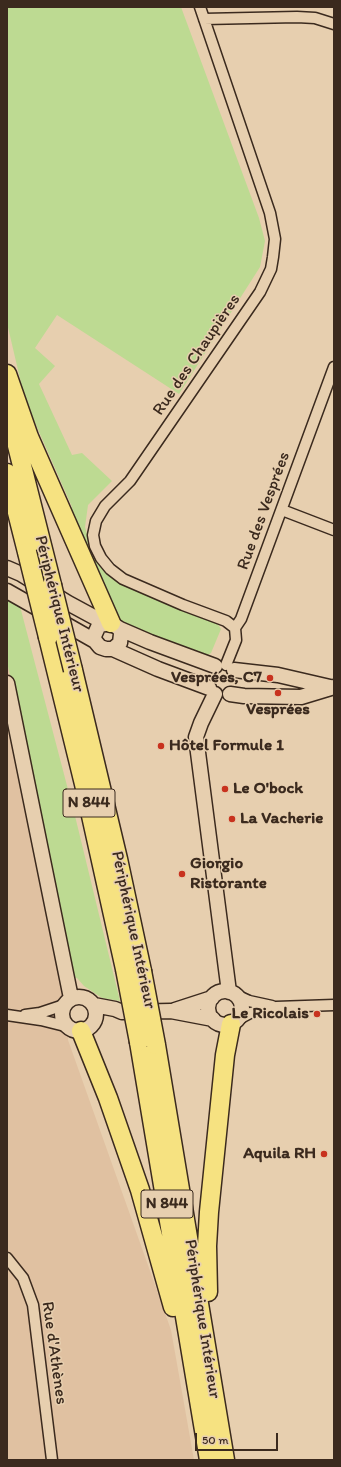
<!DOCTYPE html>
<html>
<head>
<meta charset="utf-8">
<style>
  body { margin:0 }
  #map { position:relative; width:341px; height:1467px; overflow:hidden; background:#e7cfaf; font-family:Itim,sans-serif }
  canvas { display:block }
  .frame { position:absolute; inset:0; border:8px solid #3b2a1e; pointer-events:none }
  .scale { position:absolute; left:195px; top:1433px; width:83px; height:18px; box-sizing:border-box; border:2px solid #3b2a1e; border-top:0; padding-left:5px; font-size:12px; line-height:14px; white-space:nowrap; color:#3b2a1e; -webkit-text-stroke:3px #e7cfaf; paint-order:stroke }
</style>
</head>
<body>
<div id="map">
<canvas width="341" height="1467"></canvas>
<div class="frame"></div>
<div class="scale">50 m</div>
</div>
<script>
const c = document.querySelector('canvas').getContext('2d');
c.lineJoin = 'round';
function fill(path, color) { c.fillStyle = color; c.fill(path, 'evenodd'); }
const poly = rows => new Path2D(rows.map(r => 'M' + r).join(''));
function trace(path, color, width, dash) { c.strokeStyle = color; c.lineWidth = width; c.lineCap = dash ? 'butt' : 'round'; c.setLineDash(dash || []); c.stroke(path); }
function drawText(font, color, halo, rows, align = 'center') {
  c.font = font + ' Itim,sans-serif'; c.lineWidth = 3; c.setLineDash([]); c.textBaseline = 'middle'; c.strokeStyle = halo; c.fillStyle = color; for (const [text, x, y, turn = 0] of rows) {
    c.save(); c.translate(x, y); c.rotate((+turn || 0) * Math.PI / 180); c.textAlign = isNaN(turn) ? turn : align; if (halo) c.strokeText(text, 0, 0); c.fillText(text, 0, 0); c.restore();
  }
}
const built = poly([
  [7,662,35,789,71,977,68,1040,171,1330,194,1460,7,1460]
]);
const green = poly([
  [7,7,181,7,259,218,265,241,260,267,179,394,57,315,35,348,55,366,39,384,72,455,82,453,112,481,88,505,85,527,92,551,120,582,140,592,217,623,221,629,211,653,206,656,122,622,105,594,68,511,72,507,25,400,7,323],
  [16,591,76,820,120,1001,102,998,84,986,77,978,71,977,35,789,7,662,7,592]
]);
const street = poly([
  [200,7,270,213,275,239,273,257,271,269,260,292,130,481,105,506,96,521,93,535,95,546,101,558,110,569,123,579,183,605,226,621,235,628],
  [204,19,297,17,315,18,334,24],
  [282,510,334,530],
  [226,665,236,640,235,628,241,619,334,367],
  [236,995,249,1001,272,1006],
  [7,1015,41,1020,69,1027],
  [25,1015,40,1013,64,1005],
  [235,1021,250,1013,276,1007,334,1005],
  [7,1258,23,1278,33,1305,52,1460]
]);
const secondary = poly([
  [7,568,21,574,68,603,105,623],
  [7,591,95,641,100,647,106,649,113,649,120,643,121,634,120,629],
  [95,641,94,636,99,625,111,623,120,629,150,642,215,666],
  [113,649,158,669,209,688],
  [234,670,278,675,330,687],
  [7,683,71,998],
  [215,694,201,723,196,737,229,992],
  [230,694,244,696,301,697,334,687],
  '208 1008a17 17 0 1 1 34 0a17 17 0 1 1-34 0Z',
  '62 1014a17 17 0 1 1 34 0a17 17 0 1 1-34 0Z',
  [94,1005,115,1009,122,1012,171,1011,213,1019],
  [175,1010,212,998]
]);
const highway = poly([
  [7,374,29,437,111,623],
  [7,406,52,585],
  [7,473,27,552],
  [48,637,84,784,125,969],
  [73,670,118,859,142,971],
  [81,1031,108,1098,140,1190,173,1307],
  [139,1042,209,1460],
  [156,1045,225,1460],
  [208,1292,207,1246,209,1212,225,1055,231,1024]
]);
const highwayBridge = poly([
  [27,552,48,637],
  [52,585,73,670],
  [125,969,139,1042],
  [142,971,156,1045]
]);
const markers = [
  [270,678,4,"#c8321e"],
  [278,693,4,"#c8321e"],
  [161,746,4,"#c8321e"],
  [225,789,4,"#c8321e"],
  [232,819,4,"#c8321e"],
  [182,874,4,"#c8321e"],
  [317,1014,4,"#c8321e"],
  [324,1154,4,"#c8321e"]
];
const shields = [
  [89,803,52],
  [167,1204,52]
];
const shieldNames = [
  ["N 844",89,803],
  ["N 844",167,1204]
];
const streetNames = [
  ["Rue des Chaupières",197,355,-56],
  ["Rue des Vesprées",264,511,-70],
  ["Périphérique Intérieur",59,614,76],
  ["Périphérique Intérieur",133,930,78],
  ["Périphérique Intérieur",202,1319,81],
  ["Rue d'Athènes",54,1353,82]
];
const poiNames = [
  ["Vesprées, C7",262,678,"right"],
  ["Vesprées",278,710,"center"],
  ["Hôtel Formule 1",169,746],
  ["Le O'bock",233,789],
  ["La Vacherie",240,819],
  ["Giorgio",190,864],
  ["Ristorante",190,884],
  ["Le Ricolais",309,1014,"right"],
  ["Aquila RH",316,1154,"right"]
];
fill(built, '#e0c1a1');
fill(green, '#bdda92');
trace(street, '#3b2a1e', 13);
trace(secondary, '#3b2a1e', 17);
trace(highway, '#3b2a1e', 21);
trace(street, '#e7cfaf', 10);
trace(secondary, '#e7cfaf', 14);
trace(highway, '#f6e281', 18);
trace(highwayBridge, '#3b2a1e', 21, []);
trace(highwayBridge, '#f6e281', 18);
for (const [x, y, r, color] of markers) { const dot = new Path2D(); dot.arc(x, y, r, 0, 2 * Math.PI); c.fillStyle = color; c.fill(dot); trace(dot, '#e7cfaf', 1.5); }
for (const [x, y, w] of shields) { const box = new Path2D(); box.roundRect(x - w / 2, y - 14, w, 28, 3); c.fillStyle = '#e7cfaf'; c.fill(box); trace(box, '#3b2a1e', 1); }
drawText('bold 16px', '#3b2a1e', null, shieldNames);
drawText('17px', '#3b2a1e', '#e7cfaf', streetNames);
drawText('bold 17px', '#3b2a1e', '#e7cfaf', poiNames, 'left');
</script>
</body>
</html>
